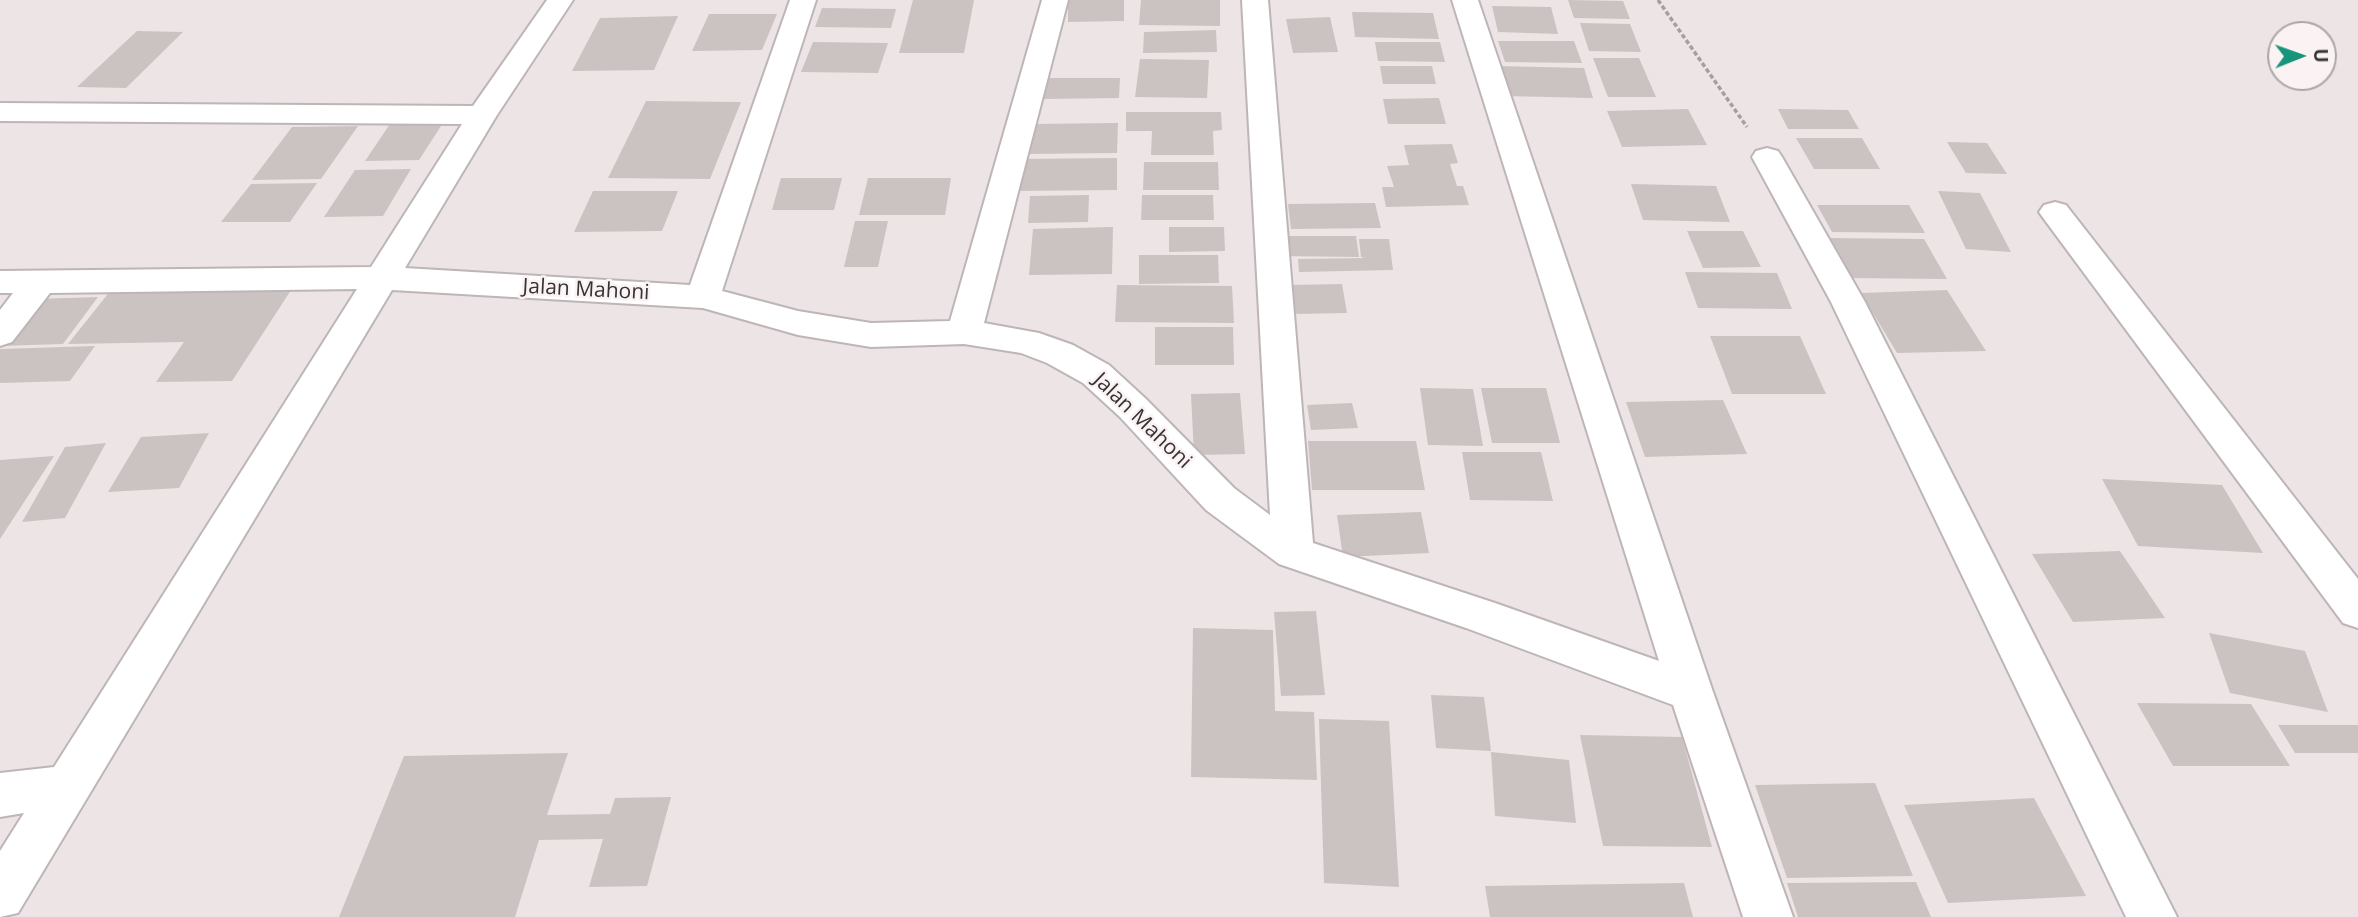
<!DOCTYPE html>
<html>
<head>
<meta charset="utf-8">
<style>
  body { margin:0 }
  #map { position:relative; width:2358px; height:917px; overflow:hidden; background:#ede4e6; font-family:"Open Sans",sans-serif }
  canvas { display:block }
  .north { position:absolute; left:2267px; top:21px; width:70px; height:70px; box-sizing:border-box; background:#faf2f3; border:2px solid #aca6a7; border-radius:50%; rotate:89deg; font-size:19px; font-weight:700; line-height:28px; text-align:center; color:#363334 }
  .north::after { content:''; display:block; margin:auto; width:24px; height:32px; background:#17947c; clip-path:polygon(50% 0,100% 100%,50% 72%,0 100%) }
</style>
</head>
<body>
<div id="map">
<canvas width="2358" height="917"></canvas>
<div class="north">U</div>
</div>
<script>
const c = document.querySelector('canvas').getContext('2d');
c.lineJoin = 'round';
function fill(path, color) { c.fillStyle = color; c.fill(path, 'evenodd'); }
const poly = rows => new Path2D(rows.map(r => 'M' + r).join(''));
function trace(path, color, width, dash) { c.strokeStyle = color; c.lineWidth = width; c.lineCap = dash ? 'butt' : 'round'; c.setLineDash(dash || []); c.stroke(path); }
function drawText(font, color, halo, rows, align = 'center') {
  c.font = font + ' "Open Sans",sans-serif'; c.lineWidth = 5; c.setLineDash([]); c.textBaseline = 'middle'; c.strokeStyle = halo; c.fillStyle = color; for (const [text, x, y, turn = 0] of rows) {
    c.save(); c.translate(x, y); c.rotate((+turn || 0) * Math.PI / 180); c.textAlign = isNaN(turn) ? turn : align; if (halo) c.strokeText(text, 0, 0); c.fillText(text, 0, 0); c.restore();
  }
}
const building = poly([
  [913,0,974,0,964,53,899,53],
  [1068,0,1124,0,1124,21,1068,22],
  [1141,0,1220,0,1220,26,1139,25],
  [1568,0,1623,1,1630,19,1574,18],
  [1492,6,1551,7,1558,34,1498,32],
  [822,8,896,9,891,28,815,27],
  [1352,12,1433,13,1439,39,1355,37],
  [709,14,777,14,762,50,692,51],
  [678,16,654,70,572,71,600,18],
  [1330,17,1338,52,1293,53,1286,19],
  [1580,23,1630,24,1641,52,1589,51],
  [1216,30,1217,52,1143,53,1144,32],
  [137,31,183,32,126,88,77,87],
  [1498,41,1574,41,1582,63,1505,62],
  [813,42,888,43,878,73,801,72],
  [1375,42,1440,42,1445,62,1378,61],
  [1593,58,1639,58,1656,97,1608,97],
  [1140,59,1209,60,1207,98,1135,97],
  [1380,66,1432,66,1436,84,1383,84],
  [1497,66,1584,68,1593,98,1503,96],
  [1044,78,1120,78,1119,98,1042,99],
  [1439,98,1446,124,1388,124,1383,99],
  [646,101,741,102,710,179,608,178],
  [1688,109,1707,145,1622,147,1607,111],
  [1778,109,1848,110,1859,129,1788,129],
  [1126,112,1221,112,1222,130,1213,131,1214,155,1151,155,1152,131,1126,131],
  [443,123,419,160,365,161,390,124],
  [1118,123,1117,153,1029,154,1032,124],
  [358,126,321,179,252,180,292,127],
  [1796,138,1862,138,1880,169,1814,169],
  [1947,142,1987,143,2007,174,1966,173],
  [1452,144,1458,163,1450,164,1457,186,1463,186,1469,205,1386,207,1382,187,1394,187,1387,166,1409,165,1404,145],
  [1117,158,1117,190,1014,191,1017,159],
  [1144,162,1218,162,1219,190,1143,190],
  [411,169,383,216,324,217,355,170],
  [781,178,842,178,834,210,772,210],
  [868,178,951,178,945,215,859,215],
  [317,183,290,222,221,222,251,184],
  [1631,184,1716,186,1730,222,1643,220],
  [593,191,678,191,662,231,574,232],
  [1938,191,1980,193,2011,252,1966,249],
  [1089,195,1088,222,1028,223,1030,196],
  [1142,195,1213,195,1214,220,1141,220],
  [1375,203,1381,228,1291,229,1288,204],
  [1817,205,1909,205,1925,233,1832,232],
  [855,221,888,221,878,267,844,267],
  [1113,227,1112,274,1029,275,1033,229],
  [1169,227,1224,227,1225,251,1169,252],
  [1687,231,1743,231,1761,267,1703,268],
  [1277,236,1356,236,1359,257,1278,256],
  [1828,238,1924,239,1947,279,1848,278],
  [1359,239,1389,239,1393,270,1299,272,1298,259,1365,258,1361,257],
  [1139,255,1218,255,1219,283,1139,284],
  [1685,272,1777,273,1792,309,1698,308],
  [1342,284,1347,313,1293,314,1289,285],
  [1117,285,1232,286,1234,323,1115,322],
  [293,287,232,381,156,382,184,342,68,344,111,290],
  [1947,290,1986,351,1897,353,1861,293],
  [98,297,63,344,0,346,0,341,34,299],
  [1155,327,1233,327,1234,365,1155,365],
  [1710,336,1800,336,1826,394,1732,394],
  [95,346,70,381,0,383,0,349],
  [1420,388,1473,389,1483,446,1428,445],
  [1481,388,1546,388,1560,443,1492,443],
  [1240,393,1245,454,1194,455,1191,394],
  [1723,400,1747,454,1645,457,1626,402],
  [1352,403,1358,428,1311,430,1307,405],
  [209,433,179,488,108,492,141,437],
  [1308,441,1416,441,1425,490,1312,490],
  [106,443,65,518,22,522,65,447],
  [1462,452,1541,452,1553,501,1470,500],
  [54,456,0,539,0,460],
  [2102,479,2222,485,2263,553,2138,546],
  [1421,512,1429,553,1343,557,1337,515],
  [2120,551,2165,618,2073,622,2032,554],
  [1316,611,1325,695,1281,696,1274,612],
  [1193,628,1273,630,1275,711,1314,712,1317,780,1191,777],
  [2209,633,2305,651,2328,712,2230,693],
  [1431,695,1484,697,1491,751,1436,748],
  [2137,703,2251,704,2290,766,2173,766],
  [1319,719,1389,721,1399,887,1324,883],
  [2278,725,2358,725,2358,753,2295,753],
  [1580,735,1682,737,1712,847,1603,846],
  [1491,752,1569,760,1576,823,1495,816],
  [568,753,547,815,610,814,615,798,671,797,647,886,589,887,603,839,539,840,515,917,339,917,404,756],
  [1875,783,1913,876,1787,878,1755,785],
  [2034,798,2086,896,1948,903,1904,805],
  [1916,882,1931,917,1798,917,1787,883],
  [1684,883,1693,917,1490,917,1485,886]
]);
const path = poly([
  [1658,0,1747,127]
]);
const minor = poly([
  [547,0,573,0,497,115,405,268,690,285,790,0,816,0,722,291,798,311,871,323,950,321,1042,0,1068,0,984,323,1039,333,1073,345,1109,365,1146,399,1234,488,1270,515,1242,0,1268,0,1313,543,1495,603,1659,661,1452,0,1478,0,1713,692,1793,917,1743,917,1673,705,1466,628,1279,564,1206,510,1120,417,1083,383,1047,363,1021,353,964,344,871,347,798,335,703,308,392,290,18,913,0,917,0,851,24,813,0,817,0,773,54,767,357,289,50,293,12,342,0,346,0,310,13,293,0,293,0,271,371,267,462,124,0,121,0,103,473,106,547,0],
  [1767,148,1778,151,1782,157,1865,302,2177,917,2126,917,1831,302,1752,157,1756,151,1767,148],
  [2055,202,2066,205,2358,579,2358,628,2343,623,2044,219,2039,212,2044,205,2055,202]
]);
const streetNames = [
  ["Jalan Mahoni",586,290,3],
  ["Jalan Mahoni",1142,421,44]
];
fill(building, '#cbc3c1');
trace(minor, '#bdb5b7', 4);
trace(path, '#a59fa0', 3.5, [4.5, 2.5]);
fill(minor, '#fff');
drawText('21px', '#363334', '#faf2f3', streetNames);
</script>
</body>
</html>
